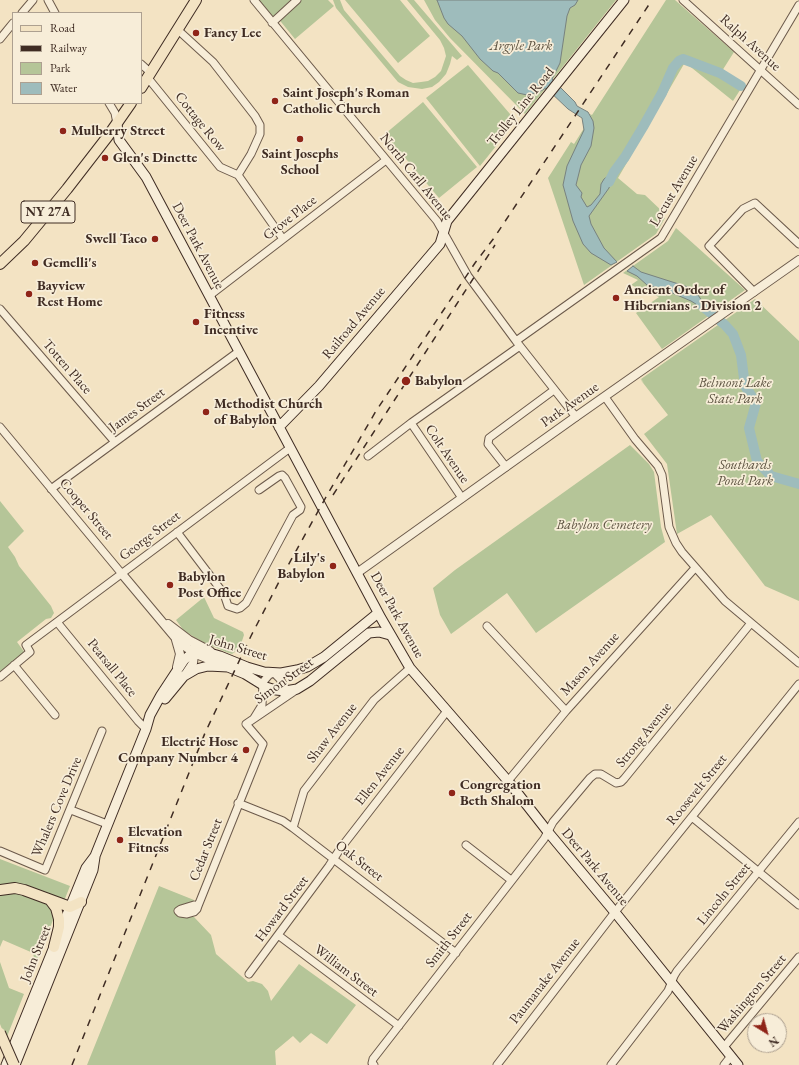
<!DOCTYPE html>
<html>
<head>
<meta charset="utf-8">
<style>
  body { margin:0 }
  #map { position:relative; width:799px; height:1065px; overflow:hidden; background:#f3e3c3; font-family:"EB Garamond",serif }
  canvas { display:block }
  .legend { position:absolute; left:12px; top:12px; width:130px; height:92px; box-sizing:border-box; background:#f7edd8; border:1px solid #ada090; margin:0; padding:5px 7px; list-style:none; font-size:12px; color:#3f2c23 }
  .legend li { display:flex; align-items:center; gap:8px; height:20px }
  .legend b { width:20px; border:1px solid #ada090 }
  .north { position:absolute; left:747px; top:1013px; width:40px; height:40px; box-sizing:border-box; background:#f7edd8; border:1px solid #ada090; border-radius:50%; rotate:143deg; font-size:11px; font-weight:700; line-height:16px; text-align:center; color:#3f2c23 }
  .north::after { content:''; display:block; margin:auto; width:14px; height:18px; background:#8f2418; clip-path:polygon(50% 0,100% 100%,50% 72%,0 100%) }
</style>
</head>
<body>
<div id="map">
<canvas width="799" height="1065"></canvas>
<ul class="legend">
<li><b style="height:5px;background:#f3e3c3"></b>Road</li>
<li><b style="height:5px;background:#3f2c23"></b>Railway</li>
<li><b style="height:11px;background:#b5c598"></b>Park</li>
<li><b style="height:11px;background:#9ebcbc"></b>Water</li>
</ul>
<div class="north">N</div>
</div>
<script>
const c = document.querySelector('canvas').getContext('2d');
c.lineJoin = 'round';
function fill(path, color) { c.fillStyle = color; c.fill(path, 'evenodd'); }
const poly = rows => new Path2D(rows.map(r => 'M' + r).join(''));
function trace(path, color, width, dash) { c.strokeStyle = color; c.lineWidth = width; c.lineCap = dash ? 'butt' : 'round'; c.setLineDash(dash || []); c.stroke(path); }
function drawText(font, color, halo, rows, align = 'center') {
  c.font = font + ' "EB Garamond",serif'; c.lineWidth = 3.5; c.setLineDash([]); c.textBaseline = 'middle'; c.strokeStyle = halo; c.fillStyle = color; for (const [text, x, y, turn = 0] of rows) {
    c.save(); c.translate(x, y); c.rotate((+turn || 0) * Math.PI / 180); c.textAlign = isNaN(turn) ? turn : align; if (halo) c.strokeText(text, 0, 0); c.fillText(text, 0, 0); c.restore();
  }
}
const green = poly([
  [259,0,328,0,334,6,295,39,277,17,274,18],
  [333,0,340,0,344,10,400,76,406,80,413,83,421,82,428,81,435,77,441,71,446,56,444,48,440,40,407,0,414,0,462,56,457,60,452,56,450,64,446,74,439,82,432,87,422,89,408,87,398,82,336,8],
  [345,0,400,0,430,36,398,63],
  [424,0,616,0,525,114,450,38,435,20],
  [666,0,675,0,734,52,722,71,741,83,742,87,733,101,687,64,684,64,618,178,637,194,645,195,664,213,662,216,665,218,656,234,584,285,548,178,571,142,574,144,591,117,590,114,592,115],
  [468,65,510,114,509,130,480,166,426,98],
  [423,102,477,167,439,198,385,134],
  [676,228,745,290,662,349,636,313,659,297,631,285,638,280,623,273,668,241],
  [755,299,799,341,799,601,765,586,711,515,677,534,667,464,644,434,668,415,640,379,644,383,641,379],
  [630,445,649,464,654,472,661,527,665,542,536,633,507,593,451,634,440,615,433,588,455,570],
  [0,501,24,531,8,547,15,557,19,566,51,606,54,613,51,618,46,619,17,642,25,653,0,673],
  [204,597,214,618,243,632,244,635,241,644,238,650,232,654,226,652,203,642,184,631,176,620],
  [0,859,70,886,64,901,16,884,0,885],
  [159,886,194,900,187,916,194,917,211,935,216,954,248,982,253,981,262,984,268,991,271,1001,299,964,356,1005,327,1044,311,1033,300,1043,293,1036,275,1051,276,1065,87,1065],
  [16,891,45,901,55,915,32,973,34,958,33,953,3,940,0,947,0,893],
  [0,962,9,988,24,994,6,1039,0,1024]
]);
const water = poly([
  [437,0,578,0,575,5,570,8,567,16,560,63,552,79,575,102,577,106,588,112,593,121,594,128,591,146,581,165,576,185,582,193,581,197,587,207,591,205,600,194,601,184,604,179,614,172,609,188,589,216,591,224,604,248,617,262,611,265,591,253,583,244,573,221,563,185,567,166,584,130,582,118,568,109,546,88,539,92,527,95,518,93,498,73,493,71,480,59,462,36,448,24,444,18,437,0],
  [633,266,641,272,688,287,696,292,702,301,715,311,708,316,699,306,691,301,663,289,647,285,637,276,627,271,633,266]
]);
const river = poly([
  [609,182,614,172,625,157,643,127,662,93,673,68,679,61,683,59,720,73,741,86],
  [701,305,725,325,733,334,741,355,745,386,756,403,749,428,757,461,771,476,799,484]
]);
const minor = poly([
  [48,0,55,13],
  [254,0,437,221,468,276,516,341,576,417],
  [683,0,799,105],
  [22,13,33,0],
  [272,23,297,0],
  [178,30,213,62,255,116,260,125,260,134,251,154,238,175],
  [0,39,13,23],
  [141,64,151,73],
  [148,78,220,167,238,175,283,239],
  [109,103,115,113,117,124],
  [754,292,709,246,743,209,755,203,799,244],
  [209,296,386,160],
  [0,309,115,442],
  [516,341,661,238,799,5],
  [605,397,635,439,658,466,662,475,669,527,676,543,682,552,725,601,799,663],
  [411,423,462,498],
  [0,427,122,574],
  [368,456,411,423,520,346],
  [506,467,488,444,489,438,554,390],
  [51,489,238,352],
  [177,532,224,594,228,606,237,609,240,608,246,603,293,515,300,510,301,507,285,478,282,475,279,476,259,490],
  [57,622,138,721,146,729],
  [487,626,566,711],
  [14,665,55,715],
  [0,677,30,652,26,645,290,448],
  [254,718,262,705,263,682,269,675,274,673,280,679,285,688,284,696],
  [508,781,566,711,695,568],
  [238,803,283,821,293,828,456,953],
  [71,810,107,824],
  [692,817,799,905],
  [293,828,304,791,374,700,410,668],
  [466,845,511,880],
  [0,851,45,870,102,731],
  [198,906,194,905,181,909,178,911,180,913,187,914,194,912,197,909,198,906,263,744,246,724,296,690],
  [278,935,399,1026],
  [249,974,329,866,340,849,447,711],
  [724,1047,799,957],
  [374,1065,372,1063,373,1059,544,839,553,822,590,778,595,774,601,774,616,783,621,782,624,779,751,623],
  [497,1065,615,912,799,684],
  [611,1065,668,991,674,976,677,971,799,822],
  [724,1065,731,1056]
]);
const tertiary = poly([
  [357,573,574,418,799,260],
  [122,574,179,642,194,653,227,667],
  [168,624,189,640,210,651],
  [176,640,180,654,177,667],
  [185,675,193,663,194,655,193,648]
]);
const secondary = poly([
  [117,124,119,140,146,177,381,618,410,668,508,781,548,832,618,916,738,1065],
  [279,427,319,386,440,244,447,221,624,0],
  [165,699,184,676,196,669,208,666,228,667,245,674,266,687,276,690,285,691,297,689,310,681,369,633,379,632,390,635],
  [6,1065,86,868,95,856,146,729,150,715,161,695,184,660,191,654,203,651,220,656,247,667,264,672,281,673,297,670,307,667,324,657,378,613],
  [15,1065,93,870,95,857]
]);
const primary = poly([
  [141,88,196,0],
  [0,264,24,241,67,189,108,136,131,103],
  [0,890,15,888,24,890,70,907,81,902],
  [50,900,56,908,59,919,59,927,54,947]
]);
const rail = poly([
  [333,495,495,245],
  [72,1065,205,733,251,636,281,578,326,497,376,411,475,263,494,238,652,0]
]);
const primaryBridge = poly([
  [0,1033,14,1065]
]);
const markers = [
  [196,33,4,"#8f2418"],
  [275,101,4,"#8f2418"],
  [63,131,4,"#8f2418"],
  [300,139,4,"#8f2418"],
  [105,158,4,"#8f2418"],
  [155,239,4,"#8f2418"],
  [35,263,4,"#8f2418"],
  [29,294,4,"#8f2418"],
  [616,298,4,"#8f2418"],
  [196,322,4,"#8f2418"],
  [406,381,5,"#8f2418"],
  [206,412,4,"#8f2418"],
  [333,566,4,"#8f2418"],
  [170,585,4,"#8f2418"],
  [246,750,4,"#8f2418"],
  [452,793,4,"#8f2418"],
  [120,840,4,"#8f2418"]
];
const shields = [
  [48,212,54]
];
const shieldNames = [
  ["NY 27A",48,212]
];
const poiNames = [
  ["Fancy Lee",204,33],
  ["Saint Joseph's Roman",283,93],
  ["Catholic Church",283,109],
  ["Mulberry Street",71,131],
  ["Saint Josephs",300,154,"center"],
  ["School",300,170,"center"],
  ["Glen's Dinette",113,158],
  ["Swell Taco",147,239,"right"],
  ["Gemelli's",43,263],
  ["Bayview",37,286],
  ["Rest Home",37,302],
  ["Ancient Order of",624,290],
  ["Hibernians - Division 2",624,306],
  ["Fitness",204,314],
  ["Incentive",204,330],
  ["Babylon",415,381],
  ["Methodist Church",214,404],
  ["of Babylon",214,420],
  ["Lily's",325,558,"right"],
  ["Babylon",325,574,"right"],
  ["Babylon",178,577],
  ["Post Office",178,593],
  ["Electric Hose",238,742,"right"],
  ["Company Number 4",238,758,"right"],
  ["Congregation",460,785],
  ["Beth Shalom",460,801],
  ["Elevation",128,832],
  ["Fitness",128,848]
];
const streetNames = [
  ["Ralph Avenue",750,43,42],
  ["Trolley Line Road",521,107,-51],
  ["Cottage Row",200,122,51],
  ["North Carll Avenue",416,177,51],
  ["Locust Avenue",674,191,-59],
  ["Grove Place",290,218,-38],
  ["Deer Park Avenue",198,246,62],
  ["Railroad Avenue",354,323,-50],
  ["Totten Place",67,367,49],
  ["Park Avenue",570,405,-35],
  ["James Street",137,410,-36],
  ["Colt Avenue",447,454,56],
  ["Cooper Street",86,509,50],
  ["George Street",150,536,-37],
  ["Deer Park Avenue",397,615,61],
  ["John Street",238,648,17],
  ["Mason Avenue",590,664,-48],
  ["Pearsall Place",112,668,51],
  ["Simon Street",284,681,-36],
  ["Shaw Avenue",332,733,-52],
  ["Strong Avenue",644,735,-51],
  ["Ellen Avenue",380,776,-52],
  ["Roosevelt Street",697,790,-51],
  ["Whalers Cove Drive",57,807,-67],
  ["Cedar Street",206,850,-68],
  ["Oak Street",359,861,38],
  ["Deer Park Avenue",595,867,50],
  ["Lincoln Street",724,894,-51],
  ["Howard Street",282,909,-53],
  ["Smith Street",449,940,-52],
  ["John Street",36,954,-68],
  ["William Street",346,971,37],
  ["Paumanake Avenue",545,981,-52],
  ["Washington Street",752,994,-50]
];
const parkNames = [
  ["Argyle Park",521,46],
  ["Belmont Lake",735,383],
  ["State Park",735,399],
  ["Southards",745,465],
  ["Pond Park",745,481],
  ["Babylon Cemetery",604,525]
];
fill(green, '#b5c598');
fill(water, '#9ebcbc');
trace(water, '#78827f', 1);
trace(river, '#9ebcbc', 10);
trace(minor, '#6c5a4b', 9);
trace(tertiary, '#6c5a4b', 10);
trace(secondary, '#3f2c23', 11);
trace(primary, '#3f2c23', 12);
trace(minor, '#f7edd8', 7);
trace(tertiary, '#f7edd8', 8);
trace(secondary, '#f7edd8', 9);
trace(primary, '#f3e3c3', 10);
trace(rail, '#3f2c23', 1.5, [7, 7]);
trace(primaryBridge, '#3f2c23', 12, []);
trace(primaryBridge, '#f3e3c3', 10);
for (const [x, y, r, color] of markers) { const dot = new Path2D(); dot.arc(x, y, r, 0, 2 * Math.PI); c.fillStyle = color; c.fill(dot); trace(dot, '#f7edd8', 1.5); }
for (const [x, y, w] of shields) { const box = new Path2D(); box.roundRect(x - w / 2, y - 11, w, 22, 3); c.fillStyle = '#f7edd8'; c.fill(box); trace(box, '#3f2c23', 1); }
drawText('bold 13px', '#3f2c23', null, shieldNames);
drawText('bold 14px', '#3f2c23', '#f7edd8', poiNames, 'left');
drawText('14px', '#3f2c23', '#f7edd8', streetNames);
drawText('italic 14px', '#5c5240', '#f7edd8', parkNames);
</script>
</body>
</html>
